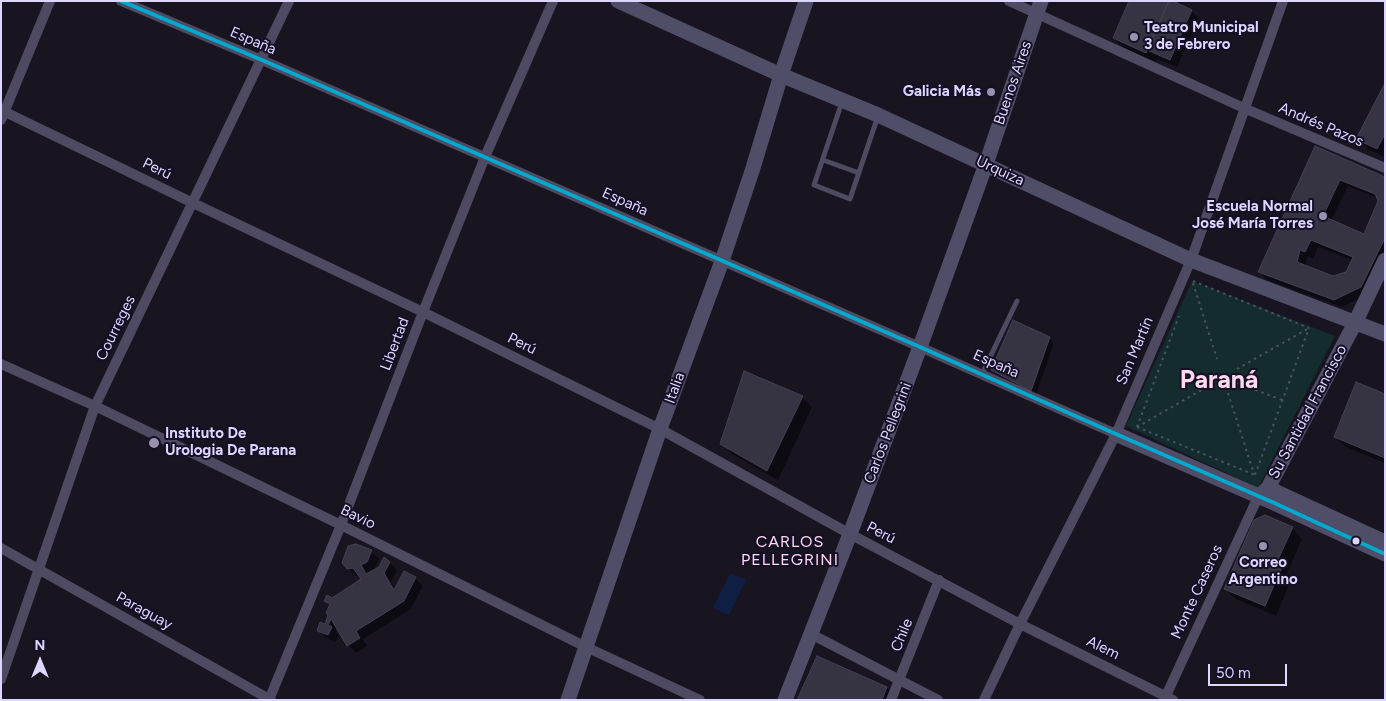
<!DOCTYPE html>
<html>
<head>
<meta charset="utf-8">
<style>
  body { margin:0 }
  #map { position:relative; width:1386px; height:701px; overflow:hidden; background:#181521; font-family:Figtree,sans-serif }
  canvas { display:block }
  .frame { position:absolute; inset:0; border:2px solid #ddd6fe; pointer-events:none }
  .north { position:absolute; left:15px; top:636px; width:50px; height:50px; -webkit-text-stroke:4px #151026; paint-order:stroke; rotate:0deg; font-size:14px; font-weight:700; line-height:20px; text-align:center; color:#ddd6fe }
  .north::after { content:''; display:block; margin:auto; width:18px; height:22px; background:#ddd6fe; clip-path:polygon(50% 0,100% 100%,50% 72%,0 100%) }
  .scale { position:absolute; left:1208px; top:664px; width:79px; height:22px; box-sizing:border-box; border:2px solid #ddd6fe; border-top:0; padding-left:6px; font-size:15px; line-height:18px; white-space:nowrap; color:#ddd6fe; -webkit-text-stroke:4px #151026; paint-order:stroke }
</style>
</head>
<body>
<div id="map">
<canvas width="1386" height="701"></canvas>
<div class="frame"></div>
<div class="north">N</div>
<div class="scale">50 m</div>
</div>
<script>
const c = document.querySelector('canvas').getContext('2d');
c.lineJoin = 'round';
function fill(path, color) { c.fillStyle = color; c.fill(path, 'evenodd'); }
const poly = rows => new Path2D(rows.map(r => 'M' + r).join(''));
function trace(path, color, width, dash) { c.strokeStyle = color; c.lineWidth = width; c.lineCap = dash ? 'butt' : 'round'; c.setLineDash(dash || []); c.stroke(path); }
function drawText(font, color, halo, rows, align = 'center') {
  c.font = font + ' Figtree,sans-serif'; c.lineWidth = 4; c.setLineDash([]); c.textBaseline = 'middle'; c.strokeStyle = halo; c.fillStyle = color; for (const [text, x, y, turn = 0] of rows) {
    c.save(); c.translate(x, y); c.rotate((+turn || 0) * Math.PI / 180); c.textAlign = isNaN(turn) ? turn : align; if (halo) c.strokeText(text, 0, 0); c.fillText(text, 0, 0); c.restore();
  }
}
const green = poly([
  [1192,281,1335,336,1258,488,1126,426]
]);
const water = poly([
  [730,573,746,580,729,615,713,608]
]);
const shadow = poly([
  [1130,1,1183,1,1181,6,1192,11,1199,19,1177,67,1158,59,1156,62,1124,48,1114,38],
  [1385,85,1385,157,1368,149,1358,139],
  [1315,148,1385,179,1385,261,1369,294,1342,307,1267,280,1259,272],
  [1348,186,1379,199,1379,201,1365,236,1331,221],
  [1318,247,1352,260,1347,273,1333,277,1305,266,1308,256,1313,259],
  [1049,338,1054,343,1036,395,998,374,993,369],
  [1385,395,1385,463,1346,447,1335,437],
  [802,397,812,407,778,480,732,454,722,444],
  [1292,528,1302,539,1287,573,1292,578,1276,616,1236,599,1225,588],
  [371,551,379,559,373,572,389,562,397,570,391,582,396,590,415,578,423,586,411,609,363,639,367,646,356,653,348,645,337,628,336,632,339,636,336,642,326,638,318,630,325,625,331,606,326,601,332,599,362,579,360,576,356,576,348,568],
  [887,688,892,693,888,700,799,700]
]);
const building = poly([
  [1129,1,1169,1,1146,53,1113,38,1129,1],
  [1169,1,1173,1,1192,10,1170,60,1147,50,1169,1],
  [1385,83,1385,134,1377,149,1356,139,1385,83],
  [1315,146,1385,177,1385,238,1361,287,1334,300,1258,272,1315,146],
  [1340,180,1375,194,1378,201,1364,234,1323,216,1340,180],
  [1311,240,1353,257,1346,272,1333,276,1297,262,1300,250,1305,252,1311,240],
  [1013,320,1050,337,1031,391,991,370,1013,320],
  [744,371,803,396,767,471,720,444,744,371],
  [1356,382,1385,394,1385,458,1334,437,1356,382],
  [1265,515,1293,527,1276,564,1282,567,1265,606,1224,589,1254,520,1265,515],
  [356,544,372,550,367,562,361,565,366,574,379,567,384,557,390,562,384,573,394,590,404,571,416,577,404,601,356,631,360,638,347,646,331,619,328,625,332,627,328,635,317,631,320,622,325,624,328,615,326,613,330,604,324,601,327,595,332,598,361,579,353,568,347,569,342,563,348,546,356,544],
  [817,656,887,687,882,700,797,700,817,656]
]);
const path = poly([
  [1193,281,1309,328],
  [1193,283,1217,359],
  [1237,369,1309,328],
  [1237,383,1282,400],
  [1228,393,1254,474],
  [1137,427,1179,316],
  [1137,427,1255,475],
  [1137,427,1205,388],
  [1255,475,1309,328]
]);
const lane = poly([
  [842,102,814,185,850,199,878,116],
  [823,160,859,173],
  [982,374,1017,301]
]);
const street = poly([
  [121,1,262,60,920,347,1116,434],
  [1009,1,1246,109,1385,168],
  [1,110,193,203,423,312,660,429,850,534,1020,624,1173,700],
  [1,120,50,1],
  [1,364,95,406,341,525,586,647,700,700],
  [1,548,271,700],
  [811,634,938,700],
  [1,679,95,406,289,1],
  [269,700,341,525,423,312,485,157,553,1],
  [891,700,939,580],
  [984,700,1020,624,1116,434,1191,260,1283,1],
  [1164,700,1258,497]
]);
const secondary = poly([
  [618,1,781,75,878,115,1191,260,1385,334],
  [1116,434,1272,502,1385,554],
  [1268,488,1385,542],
  [1258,497,1268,488,1355,323,1385,260],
  [568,700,660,429,722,261,753,168,781,75,806,1],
  [785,700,850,534,920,347,986,164,1041,1]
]);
const bus1 = poly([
  [121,1,262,60,920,347,1116,434,1272,502,1385,554]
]);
const markers = [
  [1134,37,5,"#9892b1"],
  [991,92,5,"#9892b1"],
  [1323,216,5,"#9892b1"],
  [154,443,6,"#9892b1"],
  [1356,541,4.5,"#ddd6fe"],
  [1263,546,5,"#9892b1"]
];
const poiNames = [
  ["Teatro Municipal",1144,28],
  ["3 de Febrero",1144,45],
  ["Galicia Más",981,92,"right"],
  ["Escuela Normal",1313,207,"right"],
  ["José María Torres",1313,224,"right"],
  ["Instituto De",165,434],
  ["Urologia De Parana",165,451],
  ["Correo",1263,563,"center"],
  ["Argentino",1263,580,"center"]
];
const streetNames = [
  ["España",253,41,23],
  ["Buenos Aires",1013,83,-71],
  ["Andrés Pazos",1321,125,23],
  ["Perú",157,169,26],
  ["Urquiza",1000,171,25],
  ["España",625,202,24],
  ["Courreges",116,328,-64],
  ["Libertad",395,344,-69],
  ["Perú",522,344,26],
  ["San Martín",1135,351,-67],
  ["España",996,364,24],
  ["Italia",675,388,-70],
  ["Su Santidad Francisco",1308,412,-62],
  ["Carlos Pellegrini",888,433,-69],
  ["Bavio",358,517,26],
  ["Perú",881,533,27],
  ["Monte Caseros",1197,592,-65],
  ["Paraguay",144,611,29],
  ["Chile",902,635,-68],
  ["Alem",1103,648,26]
];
const neighbourhoodNames = [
  ["CARLOS",790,542],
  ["PELLEGRINI",790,560]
];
const townNames = [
  ["Paraná",1219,381]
];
fill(green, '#142c2e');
fill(water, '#0f1f44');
fill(shadow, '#0007');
fill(building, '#363343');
trace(building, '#454054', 1);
trace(path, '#485362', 2, [2.5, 4]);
trace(lane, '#4d4a62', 5);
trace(street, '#4d4a62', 10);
trace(secondary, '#504d68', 15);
trace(bus1, '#00a9ce', 4);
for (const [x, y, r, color] of markers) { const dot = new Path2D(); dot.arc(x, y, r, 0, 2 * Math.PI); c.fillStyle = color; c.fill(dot); trace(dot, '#151026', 2); }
drawText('bold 15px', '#ddd6fe', '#151026', poiNames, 'left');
drawText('15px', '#ddd6fe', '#151026', streetNames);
c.letterSpacing = '1px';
drawText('16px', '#fed8ee', '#151026', neighbourhoodNames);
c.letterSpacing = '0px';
drawText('bold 25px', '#fed8ee', '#151026', townNames);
</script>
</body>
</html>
